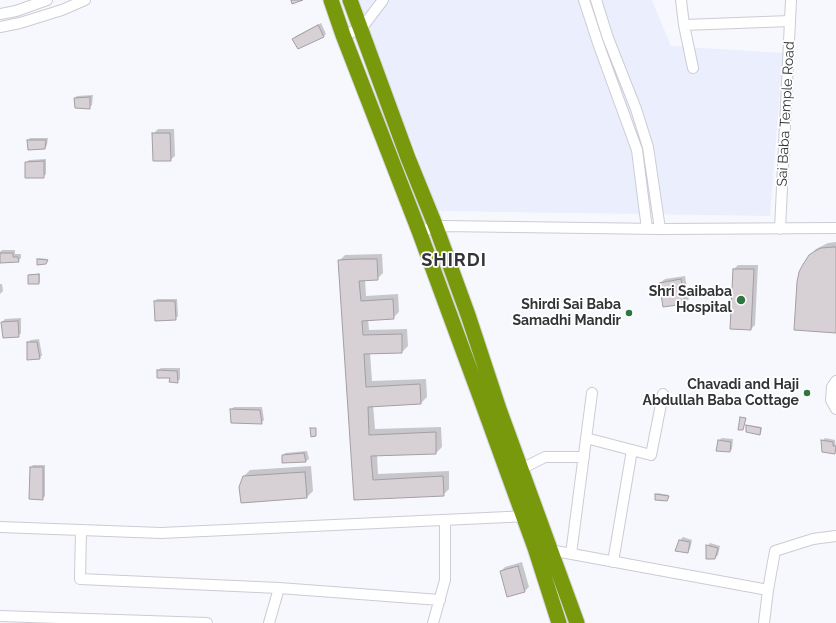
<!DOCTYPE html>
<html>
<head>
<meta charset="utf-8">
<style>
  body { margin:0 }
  canvas { display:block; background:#f7f8fe }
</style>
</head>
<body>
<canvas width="836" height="623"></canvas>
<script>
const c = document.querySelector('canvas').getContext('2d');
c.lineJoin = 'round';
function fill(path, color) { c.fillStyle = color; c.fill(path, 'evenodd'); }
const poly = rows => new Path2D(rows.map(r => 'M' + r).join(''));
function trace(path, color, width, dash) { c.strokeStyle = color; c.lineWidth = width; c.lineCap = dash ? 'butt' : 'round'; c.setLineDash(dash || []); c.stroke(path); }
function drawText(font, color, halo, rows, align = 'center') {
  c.font = font + ' Raleway,sans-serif'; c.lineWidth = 3.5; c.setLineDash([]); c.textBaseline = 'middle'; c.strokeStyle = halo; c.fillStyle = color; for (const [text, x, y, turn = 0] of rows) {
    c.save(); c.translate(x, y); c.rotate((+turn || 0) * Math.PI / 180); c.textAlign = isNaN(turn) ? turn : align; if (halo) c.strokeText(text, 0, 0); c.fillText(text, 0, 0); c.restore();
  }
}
const built = poly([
  [357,0,652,0,671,46,783,53,770,216,438,211]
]);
const shadow = poly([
  [321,23,326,34,324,36,298,48,293,39,296,36],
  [93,95,92,105,89,108,75,98,77,96],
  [158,129,174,129,175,156,170,160,153,134],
  [30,138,48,138,47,145,45,148,28,140],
  [46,159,46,174,43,177,26,163,29,160],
  [836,242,836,332,810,255,816,249,828,243],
  [2,250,15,250,15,254,21,254,21,258,18,261,0,259,0,252],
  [382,254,383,273,377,279,365,280,366,296,398,294,399,312,393,318,368,319,369,330,407,329,408,346,402,352,370,353,372,381,426,379,427,397,421,403,373,405,375,429,441,427,442,447,436,453,377,455,378,474,449,471,449,489,443,495,355,499,339,261,345,255],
  [39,258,48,259,47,262,38,259],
  [738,265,758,265,755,325,751,329,734,269],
  [30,274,40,274,40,282,39,283,29,275],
  [685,276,689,299,684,303,660,283,665,279],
  [0,284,2,284,3,291,0,294],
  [157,299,177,299,178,316,175,319,155,301],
  [21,318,21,333,18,336,2,322,5,319],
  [39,339,42,355,40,358,28,342,31,340],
  [161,368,180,368,180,379,177,382,158,370],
  [234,407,262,407,264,420,261,423,231,409],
  [748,425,762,427,761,433,760,434,747,426],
  [722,438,733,439,732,449,730,451,719,440],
  [825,438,835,440,836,451,835,453,822,441],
  [307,451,309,459,306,461,283,462,283,456,285,453],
  [33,465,45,465,45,496,42,499,31,467],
  [311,466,313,491,307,497,244,476,250,470],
  [657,493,669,495,668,499,656,494],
  [683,537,692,540,690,549,687,552,680,540],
  [710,543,720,546,718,555,715,558,707,546],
  [522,562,529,587,525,591,501,571,505,567]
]);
const building = poly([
  [291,0,303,0,292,4,291,0],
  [318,25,324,37,298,49,292,39,318,25],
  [90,97,90,109,75,108,74,98,90,97],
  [152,133,170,133,171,161,153,161,152,133],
  [27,140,46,140,45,149,28,150,27,140],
  [44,161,44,178,25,178,25,162,44,161],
  [834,247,836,247,836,333,794,330,797,282,799,272,802,266,809,255,815,251,821,248,834,247],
  [0,253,13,253,13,257,18,257,19,262,0,263,0,253],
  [37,259,48,260,46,264,37,265,37,259],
  [358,259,377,259,378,280,359,281,361,301,393,299,394,319,362,321,363,335,402,334,402,353,364,354,366,387,420,384,421,404,368,407,369,435,436,432,436,454,371,456,373,480,443,476,444,496,354,500,338,260,358,259],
  [733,269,754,269,751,330,730,329,733,269],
  [39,274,39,284,28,284,28,275,39,274],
  [681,279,685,304,663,307,659,283,681,279],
  [154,301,175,301,176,320,155,321,154,301],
  [18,321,19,337,3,338,1,322,18,321],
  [27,342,37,342,40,359,27,360,27,342],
  [157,370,177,371,178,383,169,382,170,378,157,378,157,370],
  [230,409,260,410,262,424,231,423,230,409],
  [740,417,746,418,743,430,738,430,740,417],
  [746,425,761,428,760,435,746,432,746,425],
  [310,428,316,428,316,436,311,437,310,428],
  [718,440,731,442,730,452,716,451,718,440],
  [821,440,833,442,833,446,836,446,835,454,822,452,821,440],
  [304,453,306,462,282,463,282,455,304,453],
  [30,467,43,467,43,500,29,499,30,467],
  [305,472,307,498,241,503,239,487,243,476,305,472],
  [655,494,669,496,667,501,655,500,655,494],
  [679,540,690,542,688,553,675,551,679,540],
  [706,545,718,548,715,559,706,559,706,545],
  [518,566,525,592,507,597,500,571,518,566]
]);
const minor = poly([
  [584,0,598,43,637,150,647,229],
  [596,0,608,38,636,109,648,147,660,229],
  [681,0,684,25,790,21],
  [0,14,16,11,47,0],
  [684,25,693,68],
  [0,27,20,23,62,10,85,0],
  [343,35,361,29,383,0],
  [780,229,791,0],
  [419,231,443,226,660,229,836,228],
  [836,381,832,387,831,400,836,409],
  [586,438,651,455,663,394],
  [521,469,545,457,584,457],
  [0,527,161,533,529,516],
  [81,530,80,579,279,588],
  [550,550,768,590,764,623],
  [571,554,592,393],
  [613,562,632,450],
  [768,590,775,551,813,539,836,536],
  [0,616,207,623],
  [269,623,279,588,440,600],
  [433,623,445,580,445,520]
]);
const highway = poly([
  [331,0,343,35,419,231,482,402,535,548,559,623],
  [350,0,408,158,436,227,468,315,499,409,577,623]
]);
const markers = [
  [741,300,5,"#2f7642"],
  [629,313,4,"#2f7642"],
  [807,393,4,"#2f7642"]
];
const streetNames = [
  ["Sai Baba Temple Road",786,114,-87]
];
const poiNames = [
  ["Shri Saibaba",732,292],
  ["Hospital",732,308],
  ["Shirdi Sai Baba",621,305],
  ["Samadhi Mandir",621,321],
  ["Chavadi and Haji",799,385],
  ["Abdullah Baba Cottage",799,401]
];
const districtNames = [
  ["SHIRDI",454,261]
];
fill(built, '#ebeffd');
fill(shadow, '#0003');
fill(building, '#d7d1d6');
trace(building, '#a49ea3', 1);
trace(minor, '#cbccd4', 12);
trace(highway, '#d6d6d7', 17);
trace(minor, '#fff', 10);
trace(highway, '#78990b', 15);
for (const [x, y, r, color] of markers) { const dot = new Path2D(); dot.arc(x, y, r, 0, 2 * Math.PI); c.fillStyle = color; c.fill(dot); trace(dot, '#fff', 1.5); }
drawText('14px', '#333436', '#fff', streetNames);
drawText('bold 14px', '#333436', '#fff', poiNames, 'right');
c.letterSpacing = '1px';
drawText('bold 18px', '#333436', '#fff', districtNames);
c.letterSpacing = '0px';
</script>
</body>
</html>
